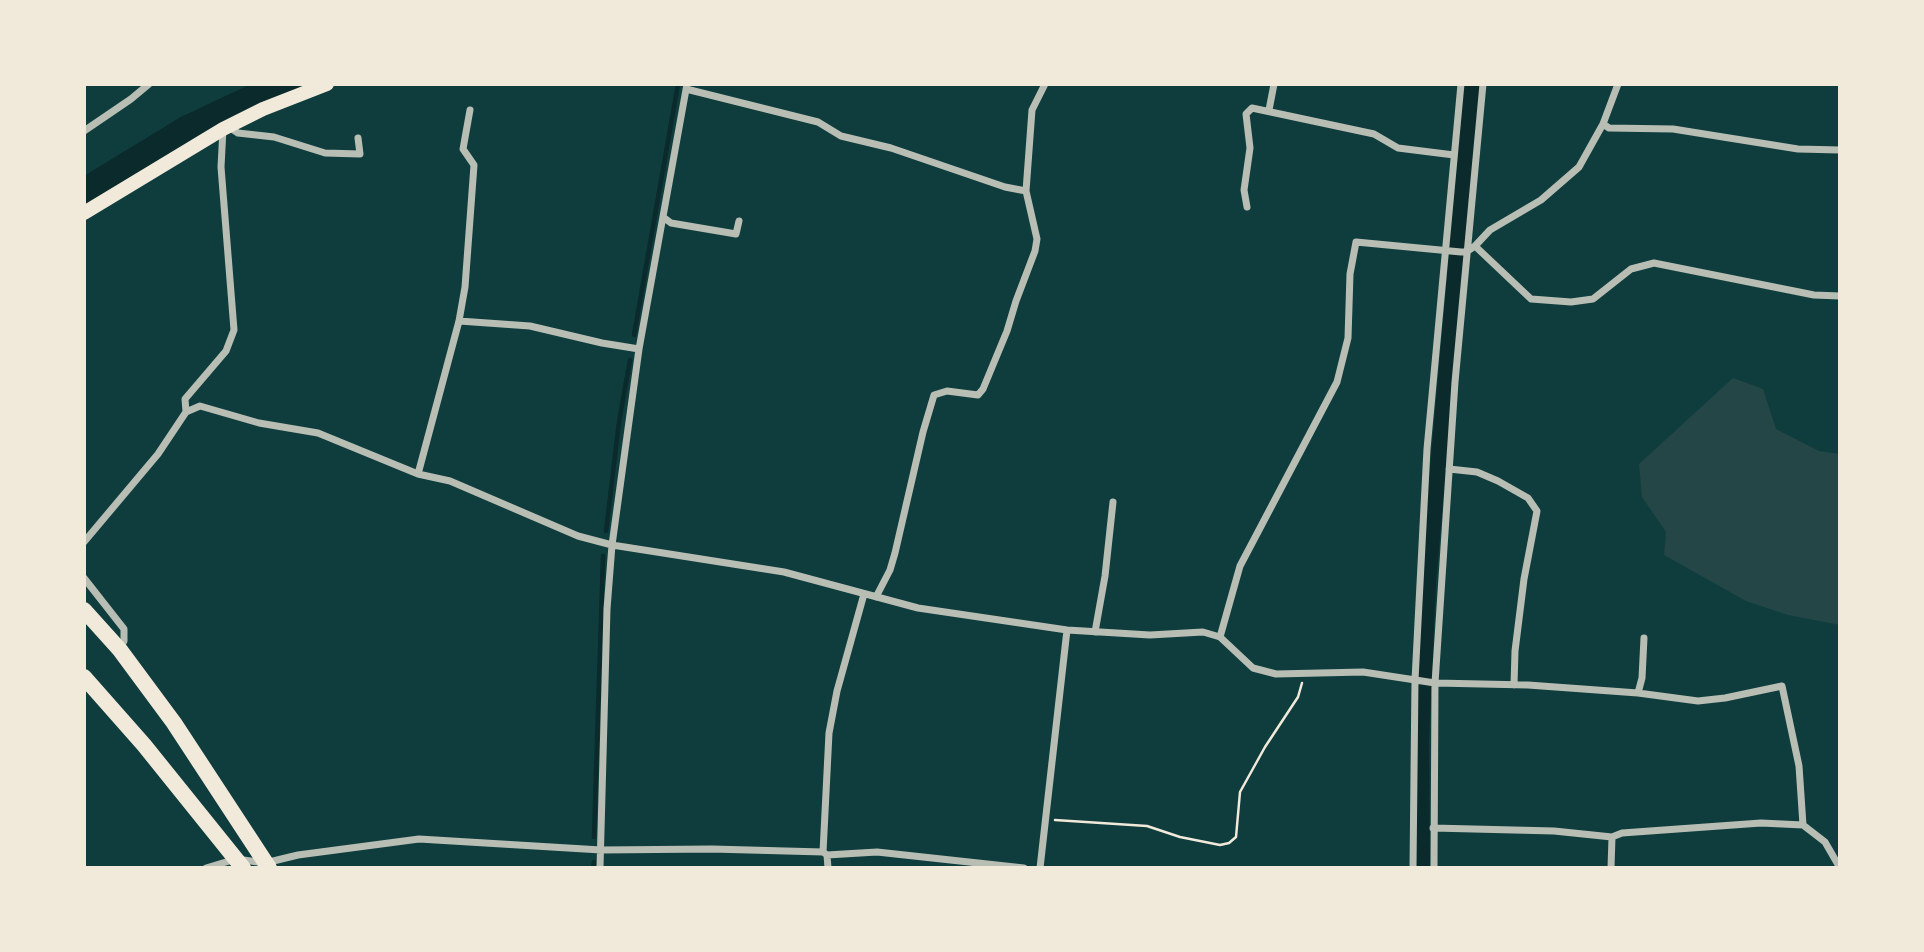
<!DOCTYPE html>
<html>
<head>
<meta charset="utf-8">
<style>
  body { margin:0 }
  #map { position:relative; width:1924px; height:952px; overflow:hidden; background:#0f3d3e; font-family:"Roboto Condensed",sans-serif }
  canvas { display:block }
  .frame { position:absolute; inset:0; border:86px solid #f1e9da; pointer-events:none }
</style>
</head>
<body>
<div id="map">
<canvas width="1924" height="952"></canvas>
<div class="frame"></div>
</div>
<script>
const c = document.querySelector('canvas').getContext('2d');
c.lineJoin = 'round';
function fill(path, color) { c.fillStyle = color; c.fill(path, 'evenodd'); }
const poly = rows => new Path2D(rows.map(r => 'M' + r).join(''));
function trace(path, color, width, dash) { c.strokeStyle = color; c.lineWidth = width; c.lineCap = dash ? 'butt' : 'round'; c.setLineDash(dash || []); c.stroke(path); }
const green = poly([
  [1733,378,1763,389,1776,429,1819,451,1840,454,1840,625,1788,615,1746,601,1664,555,1666,532,1642,497,1639,464]
]);
const stream = poly([
  [634,335,678,84],
  [606,531,619,422,630,360],
  [594,837,603,556],
  [593,868,594,862]
]);
const canal = poly([
  [1422,868,1421,742,1428,582,1472,84]
]);
const river = poly([
  [84,191,186,129,256,96,287,84]
]);
const path = poly([
  [1055,820,1147,826,1180,837,1220,845,1229,843,1236,837,1240,792,1265,747,1298,697,1302,683]
]);
const minor = poly([
  [686,89,818,122,841,136,891,148,1005,187,1026,191,1032,110,1045,84],
  [1269,110,1274,84],
  [1603,124,1609,128,1673,129,1798,149,1840,150],
  [229,127,238,133,274,137,325,153,360,154,358,138],
  [84,131,131,99,149,84],
  [1247,207,1244,190,1250,148,1246,114,1252,108,1374,134,1398,148,1454,155],
  [663,217,671,223,736,234,739,221],
  [1475,246,1490,230,1541,200,1579,167,1603,124,1618,84],
  [459,321,530,326,602,343,639,349],
  [186,412,185,399,226,351,234,330,221,167,223,129],
  [1449,469,1477,472,1498,481,1528,498,1537,511,1524,579,1515,651,1514,685],
  [418,474,459,321,465,287,474,165,463,149,470,110],
  [84,542,158,454,186,412,200,406,259,423,318,433,418,474,450,481,578,536,612,545,784,572,918,608,1067,630,1150,635,1203,632,1220,637,1253,668,1276,674,1363,672,1435,683,1528,685,1638,693,1698,701,1725,698,1782,686,1799,766,1803,825],
  [84,578,124,629,124,641,120,649],
  [876,597,890,570,895,553,923,432,934,395,947,391,978,395,983,389,1007,331,1016,301,1035,251,1037,239,1026,191],
  [1095,632,1105,576,1113,502],
  [1220,637,1240,566,1337,382,1348,338,1350,274,1356,242,1461,252,1466,252,1475,246,1531,299,1571,302,1593,299,1631,269,1654,263,1814,295,1840,296],
  [1638,693,1642,678,1644,638],
  [1433,828,1554,831,1612,837,1622,833,1761,823,1803,825,1825,842,1840,868],
  [823,852,827,855,877,852,1024,868],
  [827,855,828,868],
  [206,868,236,859,265,863,298,855,419,839,601,850,712,849,823,852,829,733,837,691,864,594],
  [600,868,607,609,612,545,639,349,687,84],
  [1040,868,1067,630],
  [1413,868,1415,680,1427,449,1461,84],
  [1434,868,1435,683,1455,382,1483,84],
  [1611,868,1612,837]
]);
const secondary = poly([
  [84,213,223,129,263,109,327,84]
]);
const trunk = poly([
  [84,610,120,650,174,723,269,868],
  [84,677,144,745,243,868]
]);
fill(green, '#244646');
trace(stream, '#0a2a2b', 4.5);
trace(canal, '#0a2a2b', 16);
trace(river, '#0a2a2b', 26);
trace(path, '#f1e9da', 2.5);
trace(minor, '#b8beb3', 7);
trace(secondary, '#f1e9da', 14);
trace(trunk, '#f1e9da', 16);
</script>
</body>
</html>
